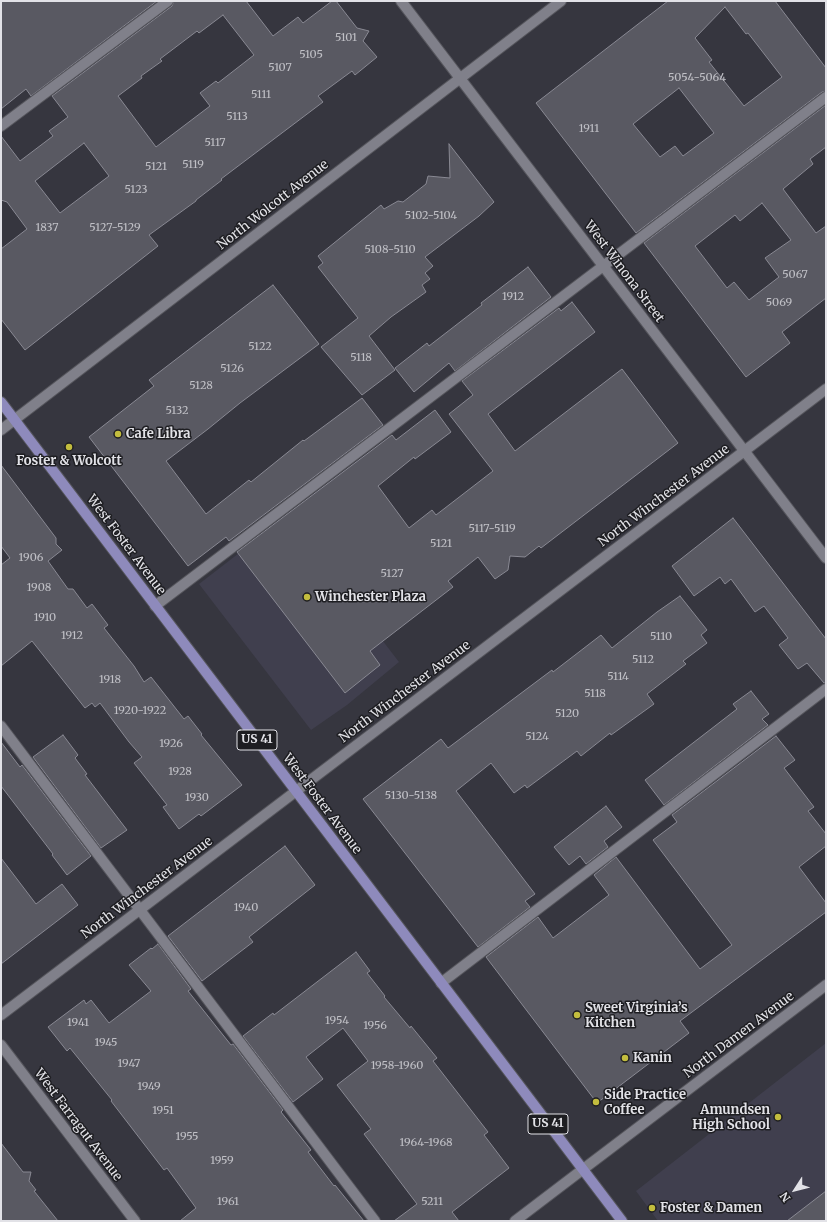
<!DOCTYPE html>
<html>
<head>
<meta charset="utf-8">
<style>
  body { margin:0 }
  #map { position:relative; width:827px; height:1222px; overflow:hidden; background:#36363f; font-family:Merriweather,serif }
  canvas { display:block }
  .frame { position:absolute; inset:0; border:2px solid #e2e2e7; pointer-events:none }
  .north { position:absolute; left:775px; top:1170px; width:40px; height:40px; -webkit-text-stroke:3px #1e1e22; paint-order:stroke; rotate:234deg; font-size:11px; font-weight:700; line-height:16px; text-align:center; color:#e2e2e7 }
  .north::after { content:''; display:block; margin:auto; width:14px; height:18px; background:#e2e2e7; clip-path:polygon(50% 0,100% 100%,50% 72%,0 100%) }
</style>
</head>
<body>
<div id="map">
<canvas width="827" height="1222"></canvas>
<div class="frame"></div>
<div class="north">N</div>
</div>
<script>
const c = document.querySelector('canvas').getContext('2d');
c.lineJoin = 'round';
function fill(path, color) { c.fillStyle = color; c.fill(path, 'evenodd'); }
const poly = rows => new Path2D(rows.map(r => 'M' + r).join(''));
function trace(path, color, width, dash) { c.strokeStyle = color; c.lineWidth = width; c.lineCap = dash ? 'butt' : 'round'; c.setLineDash(dash || []); c.stroke(path); }
function drawText(font, color, halo, rows, align = 'center') {
  c.font = font + ' Merriweather,serif'; c.lineWidth = 3; c.setLineDash([]); c.textBaseline = 'middle'; c.strokeStyle = halo; c.fillStyle = color; for (const [text, x, y, turn = 0] of rows) {
    c.save(); c.translate(x, y); c.rotate((+turn || 0) * Math.PI / 180); c.textAlign = isNaN(turn) ? turn : align; if (halo) c.strokeText(text, 0, 0); c.fillText(text, 0, 0); c.restore();
  }
}
const built = poly([
  [287,516,399,662,347,705,311,730,199,584],
  [826,1043,826,1221,658,1221,636,1191]
]);
const building = poly([
  [1,1,157,1,31,96,26,89,1,109,1,1],
  [174,1,246,1,273,36,298,17,303,23,332,1,336,1,357,28,369,31,363,41,377,57,355,75,352,71,318,96,323,102,221,179,222,180,196,200,196,201,149,235,158,246,25,350,1,319,1,249,27,229,7,202,1,200,1,136,20,161,53,136,49,131,68,117,52,96,172,6,174,1],
  [223,15,254,55,218,83,216,81,200,93,210,106,156,147,118,96,142,78,141,76,162,61,160,59,197,31,199,33,223,15],
  [84,143,109,176,60,213,35,181,84,143],
  [668,1,775,1,826,68,826,91,822,92,636,233,536,103,668,1],
  [725,7,746,34,748,33,782,77,744,106,709,62,712,60,695,38,725,7],
  [679,88,714,133,683,156,675,146,660,157,633,124,679,88],
  [826,105,826,147,810,159,813,164,783,189,816,233,826,226,826,298,782,332,790,343,746,377,644,243,826,105],
  [762,203,791,240,765,258,779,277,749,300,734,282,727,288,695,246,735,215,740,221,762,203],
  [449,144,494,202,479,216,425,257,433,266,425,273,430,279,422,285,426,292,391,317,369,336,395,370,362,395,321,347,358,318,318,267,323,263,318,256,381,205,384,209,398,201,403,202,426,184,428,176,450,178,449,144],
  [528,267,551,297,455,371,449,363,414,392,395,368,427,343,429,346,482,305,481,303,528,267],
  [273,285,319,344,240,403,208,429,166,461,206,514,249,480,251,482,303,440,304,441,362,398,383,425,229,541,226,537,188,566,89,437,154,386,149,380,273,285],
  [572,302,595,332,488,414,515,451,622,369,678,443,541,548,539,546,525,557,510,556,508,570,495,579,478,557,448,581,453,587,370,651,380,665,345,693,237,552,392,435,396,440,435,410,451,432,415,459,414,457,378,486,409,528,432,510,436,515,493,471,449,414,473,395,462,381,559,308,561,311,572,302],
  [1,465,56,538,56,544,62,550,48,561,68,589,73,589,87,608,92,604,108,625,104,628,134,666,144,682,151,677,184,719,188,716,202,734,201,735,242,785,201,816,199,814,179,829,163,807,167,805,134,763,142,757,129,742,100,703,95,707,92,703,85,708,32,641,1,666,1,565,10,558,1,546,1,465],
  [733,518,826,639,826,683,824,683,807,663,798,669,779,645,788,638,764,606,755,612,731,579,725,584,720,577,694,596,672,566,733,518],
  [680,596,707,630,701,635,707,643,683,661,686,664,647,694,654,704,611,735,610,733,581,756,577,751,527,788,525,785,514,793,491,763,456,791,535,894,525,901,530,907,478,947,363,799,441,739,448,748,552,670,553,672,601,635,612,648,657,612,680,596],
  [751,691,769,714,762,719,768,725,664,805,645,780,737,709,733,704,751,691],
  [63,735,78,755,75,758,87,774,85,775,127,830,101,848,33,757,63,735],
  [776,736,795,760,784,768,814,807,808,811,826,834,826,846,799,867,826,903,826,912,680,1021,689,1033,597,1103,486,957,538,917,553,938,609,895,594,875,616,857,700,969,732,945,653,840,677,822,672,815,776,736],
  [1,742,20,767,22,765,91,856,67,875,52,855,53,854,1,786,1,742],
  [606,806,622,827,604,841,608,847,586,864,580,856,569,865,554,847,606,806],
  [285,846,315,885,249,937,253,942,202,981,168,936,285,846],
  [1,858,36,904,62,884,78,905,1,964,1,858],
  [158,944,191,989,188,991,231,1045,233,1044,283,1110,281,1112,311,1150,308,1152,334,1186,335,1185,364,1221,180,1221,196,1208,167,1168,164,1170,111,1101,112,1100,70,1048,67,1051,48,1027,84,1000,86,1004,91,1000,109,1023,151,991,129,965,151,948,152,949,158,944],
  [356,952,370,971,367,973,385,996,384,997,410,1028,411,1026,437,1058,433,1061,488,1132,484,1135,509,1168,452,1212,459,1221,394,1221,417,1204,364,1134,371,1129,337,1085,368,1061,343,1028,306,1057,323,1079,293,1102,243,1036,273,1013,274,1015,356,952],
  [1,1143,23,1172,31,1172,29,1181,36,1190,34,1191,58,1221,1,1221,1,1143],
  [826,1191,826,1221,787,1221,826,1191]
]);
const service = poly([
  [1,126,168,1],
  [155,606,826,97],
  [1,726,375,1221],
  [441,983,826,689]
]);
const minor = poly([
  [401,1,826,558],
  [1,430,561,1],
  [1,1015,826,389],
  [1,1045,135,1221]
]);
const tertiary = poly([
  [515,1221,582,1170]
]);
const secondary = poly([
  [582,1170,826,985]
]);
const primary = poly([
  [1,402,622,1221]
]);
const markers = [
  [118,434,4,"#c3bd3e"],
  [69,447,4,"#c3bd3e"],
  [307,597,4,"#c3bd3e"],
  [577,1015,4,"#c3bd3e"],
  [625,1058,4,"#c3bd3e"],
  [596,1102,4,"#c3bd3e"],
  [778,1117,4,"#c3bd3e"],
  [652,1208,4,"#c3bd3e"]
];
const numberNames = [
  ["5101",346,38],
  ["5105",311,55],
  ["5107",280,68],
  ["5054-5064",697,78],
  ["5111",261,95],
  ["5113",237,117],
  ["1911",589,129],
  ["5117",215,143],
  ["5119",193,165],
  ["5121",156,167],
  ["5123",136,190],
  ["5102-5104",431,216],
  ["1837",47,228],
  ["5127-5129",115,228],
  ["5108-5110",390,250],
  ["5067",795,275],
  ["1912",513,297],
  ["5069",779,303],
  ["5122",260,347],
  ["5118",361,358],
  ["5126",232,369],
  ["5128",201,386],
  ["5132",177,411],
  ["5117-5119",492,529],
  ["5121",441,544],
  ["1906",31,558],
  ["5127",392,574],
  ["1908",39,588],
  ["1910",45,618],
  ["1912",72,636],
  ["5110",661,637],
  ["5112",643,660],
  ["5114",618,677],
  ["1918",110,680],
  ["5118",595,694],
  ["1920-1922",140,711],
  ["5120",567,714],
  ["5124",537,737],
  ["1926",171,744],
  ["1928",180,772],
  ["5130-5138",411,796],
  ["1930",197,798],
  ["1940",246,908],
  ["1954",337,1021],
  ["1941",78,1023],
  ["1956",375,1026],
  ["1945",106,1043],
  ["1947",129,1064],
  ["1958-1960",397,1066],
  ["1949",149,1087],
  ["1951",163,1111],
  ["1955",187,1137],
  ["1964-1968",426,1143],
  ["1959",222,1161],
  ["1961",228,1202],
  ["5211",432,1202]
];
const shields = [
  [257,740,40],
  [548,1124,40]
];
const shieldNames = [
  ["US 41",257,740],
  ["US 41",548,1124]
];
const streetNames = [
  ["North Wolcott Avenue",273,205,-38],
  ["West Winona Street",624,272,53],
  ["North Winchester Avenue",664,496,-37],
  ["West Foster Avenue",126,545,53],
  ["North Winchester Avenue",405,692,-37],
  ["West Foster Avenue",322,804,53],
  ["North Winchester Avenue",147,888,-37],
  ["North Damen Avenue",739,1035,-37],
  ["West Farragut Avenue",78,1125,53]
];
const poiNames = [
  ["Cafe Libra",126,434],
  ["Foster & Wolcott",69,461,"center"],
  ["Winchester Plaza",315,597],
  ["Sweet Virginia’s",585,1008],
  ["Kitchen",585,1023],
  ["Kanin",633,1058],
  ["Side Practice",604,1095],
  ["Coffee",604,1110],
  ["Amundsen",770,1110,"right"],
  ["High School",770,1125,"right"],
  ["Foster & Damen",660,1208]
];
fill(built, '#403f4e');
fill(building, '#595962');
trace(building, '#898993', 1);
trace(service, '#55555c', 12);
trace(minor, '#55555c', 12);
trace(tertiary, '#55555c', 12);
trace(secondary, '#55555c', 12);
trace(primary, '#55555c', 12);
trace(service, '#80808a', 10);
trace(minor, '#80808a', 10);
trace(tertiary, '#80808a', 10);
trace(secondary, '#80808a', 10);
trace(primary, '#8e8abc', 10);
for (const [x, y, r, color] of markers) { const dot = new Path2D(); dot.arc(x, y, r, 0, 2 * Math.PI); c.fillStyle = color; c.fill(dot); trace(dot, '#1e1e22', 1.5); }
drawText('11px', '#c0c0c6', null, numberNames);
for (const [x, y, w] of shields) { const box = new Path2D(); box.roundRect(x - w / 2, y - 10, w, 20, 3); c.fillStyle = '#1e1e22'; c.fill(box); trace(box, '#e2e2e7', 1); }
drawText('bold 12px', '#e2e2e7', null, shieldNames);
drawText('13px', '#e2e2e7', '#1e1e22', streetNames);
drawText('bold 13px', '#e2e2e7', '#1e1e22', poiNames, 'left');
</script>
</body>
</html>
